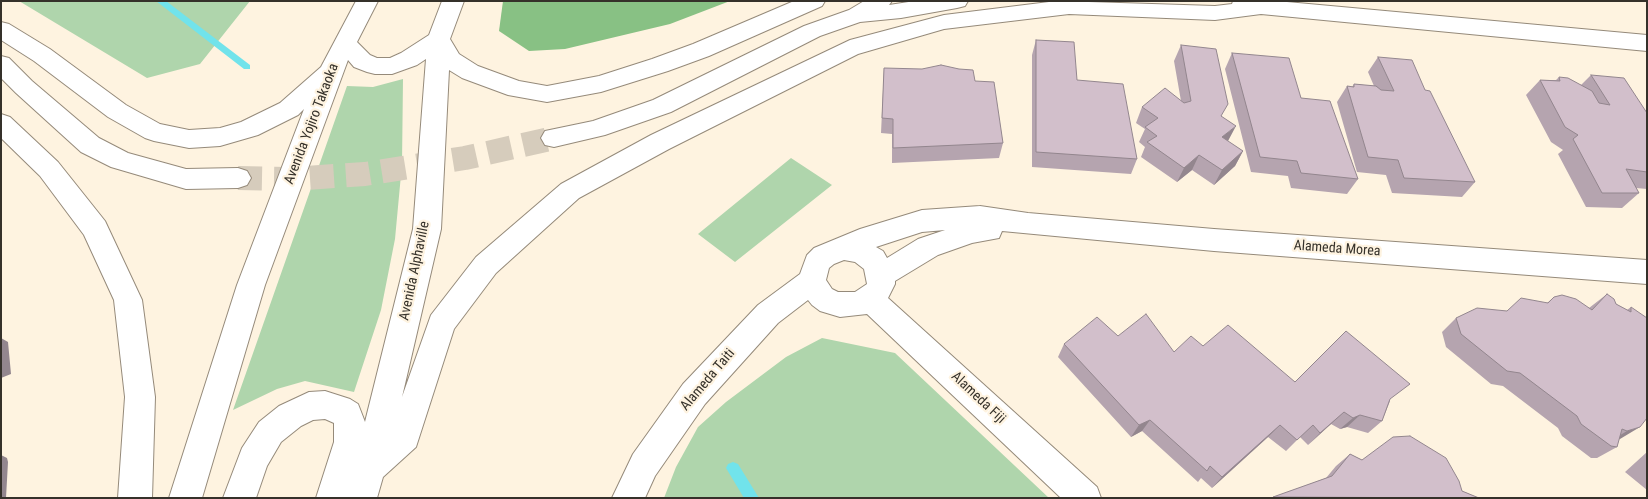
<!DOCTYPE html>
<html>
<head>
<meta charset="utf-8">
<style>
  body { margin:0 }
  #map { position:relative; width:1648px; height:499px; overflow:hidden; background:#fef3e0; font-family:"Roboto Condensed",sans-serif }
  canvas { display:block }
  .frame { position:absolute; inset:0; border:2px solid #35312a; pointer-events:none }
</style>
</head>
<body>
<div id="map">
<canvas width="1648" height="499"></canvas>
<div class="frame"></div>
</div>
<script>
const c = document.querySelector('canvas').getContext('2d');
c.lineJoin = 'round';
function fill(path, color) { c.fillStyle = color; c.fill(path, 'evenodd'); }
const poly = rows => new Path2D(rows.map(r => 'M' + r).join(''));
function trace(path, color, width, dash) { c.strokeStyle = color; c.lineWidth = width; c.lineCap = dash ? 'butt' : 'round'; c.setLineDash(dash || []); c.stroke(path); }
function drawText(font, color, halo, rows, align = 'center') {
  c.font = font + ' "Roboto Condensed",sans-serif'; c.lineWidth = 4.5; c.setLineDash([]); c.textBaseline = 'middle'; c.strokeStyle = halo; c.fillStyle = color; for (const [text, x, y, turn = 0] of rows) {
    c.save(); c.translate(x, y); c.rotate((+turn || 0) * Math.PI / 180); c.textAlign = isNaN(turn) ? turn : align; if (halo) c.strokeText(text, 0, 0); c.fillText(text, 0, 0); c.restore();
  }
}
const green = poly([
  [19,1,250,1,200,64,147,78],
  [403,79,402,164,395,239,381,310,354,392,305,381,277,389,233,410,347,86,373,87],
  [791,158,832,185,735,262,698,234],
  [822,338,895,353,1049,498,664,498,676,467,698,427,726,402,786,357]
]);
const forest = poly([
  [503,1,730,1,670,24,565,49,529,51,499,31]
]);
const stream = poly([
  [156,1,166,1,250,65,250,69,244,69,156,1],
  [733,462,738,464,759,498,744,498,726,468,728,464,733,462]
]);
const secondaryTunnel = poly([
  [238,178,290,179,365,174,465,158,554,138]
]);
const minor = poly([
  [980,206,1028,213,1214,229,1647,260,1647,284,1214,251,1002,231,999,238,972,243,938,255,895,281,895,284,888,298,1097,487,1101,498,1061,498,867,314,840,317,820,311,812,305,808,300,778,323,705,404,655,476,645,498,612,498,633,454,683,384,758,305,800,274,807,255,814,248,860,229,922,210,980,206],
  [945,230,918,239,887,258,883,251,876,247,922,232,945,230],
  [844,260,855,262,864,269,867,284,855,292,838,292,832,289,826,280,829,268,834,264,844,260]
]);
const secondary = poly([
  [356,1,378,1,357,42,370,55,377,58,390,58,401,53,429,35,442,1,464,1,450,39,459,54,478,66,519,81,547,86,599,76,652,59,693,44,794,1,825,1,822,6,709,56,668,71,601,92,547,102,508,95,462,78,449,70,441,229,402,397,431,315,476,257,561,184,651,135,850,40,944,15,1057,1,1215,6,1232,4,1233,1,1276,1,1647,35,1647,51,1261,14,1215,20,1069,14,944,29,858,54,669,149,579,198,496,273,454,329,416,447,383,477,377,498,316,498,334,442,334,423,325,419,313,420,301,426,281,442,267,466,256,498,223,498,242,448,259,422,279,406,309,392,325,391,350,399,358,404,365,422,413,229,426,59,417,65,392,74,375,74,367,72,354,67,348,60,265,285,202,498,169,498,237,285,304,109,298,115,258,135,220,146,189,148,154,141,145,138,108,117,34,61,1,40,1,22,9,24,50,49,126,105,160,124,189,130,220,128,241,122,280,103,321,67,356,1],
  [864,1,892,1,889,5,915,1,968,1,965,6,957,8,901,18,860,22,820,36,671,112,605,135,554,147,545,145,541,138,545,131,593,121,653,100,804,26,849,10,864,1],
  [1,56,9,58,32,81,99,138,128,153,186,169,238,168,247,171,251,178,247,185,238,188,186,189,111,167,81,152,16,93,1,78,1,56],
  [1,114,10,117,58,162,105,221,142,300,155,397,152,498,118,498,125,397,114,300,84,235,40,176,1,138,1,114]
]);
const wall = poly([
  [1036,40,1077,80,1137,159,1131,174,1032,167,1032,55],
  [1181,45,1222,117,1228,142,1243,151,1235,166,1214,185,1192,170,1177,182,1141,157,1145,147,1139,142,1145,129,1136,123,1142,107,1181,101,1174,61],
  [1232,53,1301,98,1358,179,1347,194,1291,188,1288,176,1251,172,1225,69],
  [1378,57,1425,90,1475,182,1462,197,1392,193,1386,175,1357,172,1337,102,1347,86,1352,87,1354,84,1374,86,1368,72],
  [884,68,975,81,1003,143,999,158,892,163,892,134,881,133],
  [1591,75,1647,113,1647,189,1636,188,1639,193,1622,208,1586,207,1558,154,1563,150,1551,142,1526,95,1540,80,1556,80,1559,77,1581,85],
  [1607,294,1616,304,1627,310,1631,307,1647,418,1619,439,1617,447,1597,458,1591,458,1562,436,1558,428,1503,386,1491,384,1446,347,1442,332,1456,318,1507,311,1547,303,1554,297,1589,308],
  [1118,336,1174,352,1203,346,1295,382,1390,401,1382,421,1368,433,1347,427,1340,429,1331,424,1308,445,1300,437,1286,451,1268,437,1212,488,1201,478,1198,482,1142,431,1131,437,1058,357,1064,344],
  [1647,452,1647,490,1625,472],
  [1350,454,1362,460,1462,491,1479,498,1272,498,1326,478,1336,466]
]);
const shadedWall = poly([
  [1236,126,1228,141,1222,137],
  [1243,151,1235,166,1214,185,1222,170],
  [1199,155,1192,170,1177,182,1184,168],
  [1,338,8,342,11,374,1,378],
  [1344,412,1331,424,1308,445,1320,433],
  [1360,415,1347,427,1340,429,1353,418],
  [1150,420,1142,431,1131,437,1139,425],
  [1280,425,1268,437,1212,488,1222,477],
  [1640,427,1620,439,1607,443,1627,431],
  [1,455,7,458,8,462,6,498,1,498]
]);
const building = poly([
  [1036,40,1074,42,1077,80,1123,84,1137,159,1036,152,1036,40],
  [1181,45,1216,49,1228,104,1221,116,1236,126,1222,137,1243,151,1222,170,1199,155,1184,168,1147,142,1157,136,1145,127,1158,118,1142,107,1165,88,1184,103,1191,101,1181,45],
  [1232,53,1289,58,1301,98,1330,101,1358,179,1301,173,1297,161,1260,157,1232,53],
  [1378,57,1412,60,1425,90,1430,91,1475,182,1404,178,1398,160,1368,157,1347,86,1354,87,1354,84,1376,86,1381,90,1394,91,1378,57],
  [941,65,959,69,973,70,975,81,994,82,1003,143,893,148,893,119,882,118,884,68,922,69,941,65],
  [1591,75,1624,78,1647,113,1647,172,1626,169,1639,193,1602,193,1573,139,1578,135,1565,127,1540,80,1560,81,1559,77,1568,78,1592,91,1599,103,1610,105,1591,75],
  [1607,294,1614,299,1616,304,1631,312,1631,307,1647,318,1647,418,1640,427,1627,431,1622,429,1617,447,1611,446,1581,424,1577,416,1520,373,1507,371,1461,334,1456,318,1477,308,1507,311,1521,298,1548,303,1554,297,1562,295,1576,299,1592,310,1607,294],
  [1146,314,1174,352,1191,336,1203,346,1228,325,1295,382,1346,331,1410,384,1390,399,1382,421,1360,415,1353,418,1344,412,1320,433,1313,425,1297,440,1280,425,1222,477,1210,466,1207,471,1150,420,1139,425,1064,344,1097,317,1118,336,1146,314],
  [1410,436,1446,458,1459,481,1462,491,1479,498,1273,497,1332,476,1350,454,1362,460,1393,437,1410,436]
]);
const streetNames = [
  ["Avenida Yojiro Takaoka",312,124,-69],
  ["Alameda Morea",1337,249,4],
  ["Avenida Alphaville",415,271,-78],
  ["Alameda Taiti",708,380,-50],
  ["Alameda Fiji",978,398,43]
];
fill(green, '#afd5ac');
fill(forest, '#88c184');
fill(stream, '#71e3eb');
trace(secondaryTunnel, '#d6ccbc', 24, [24, 12]);
trace(minor, '#958a7a', 2);
trace(secondary, '#958a7a', 2);
fill(minor, '#fff');
fill(secondary, '#fff');
fill(wall, '#b5a4af');
fill(shadedWall, '#93868e');
fill(building, '#d2bfcb');
trace(building, '#93868e', 1);
drawText('14px', '#35312a', '#fef3e0', streetNames);
</script>
</body>
</html>
